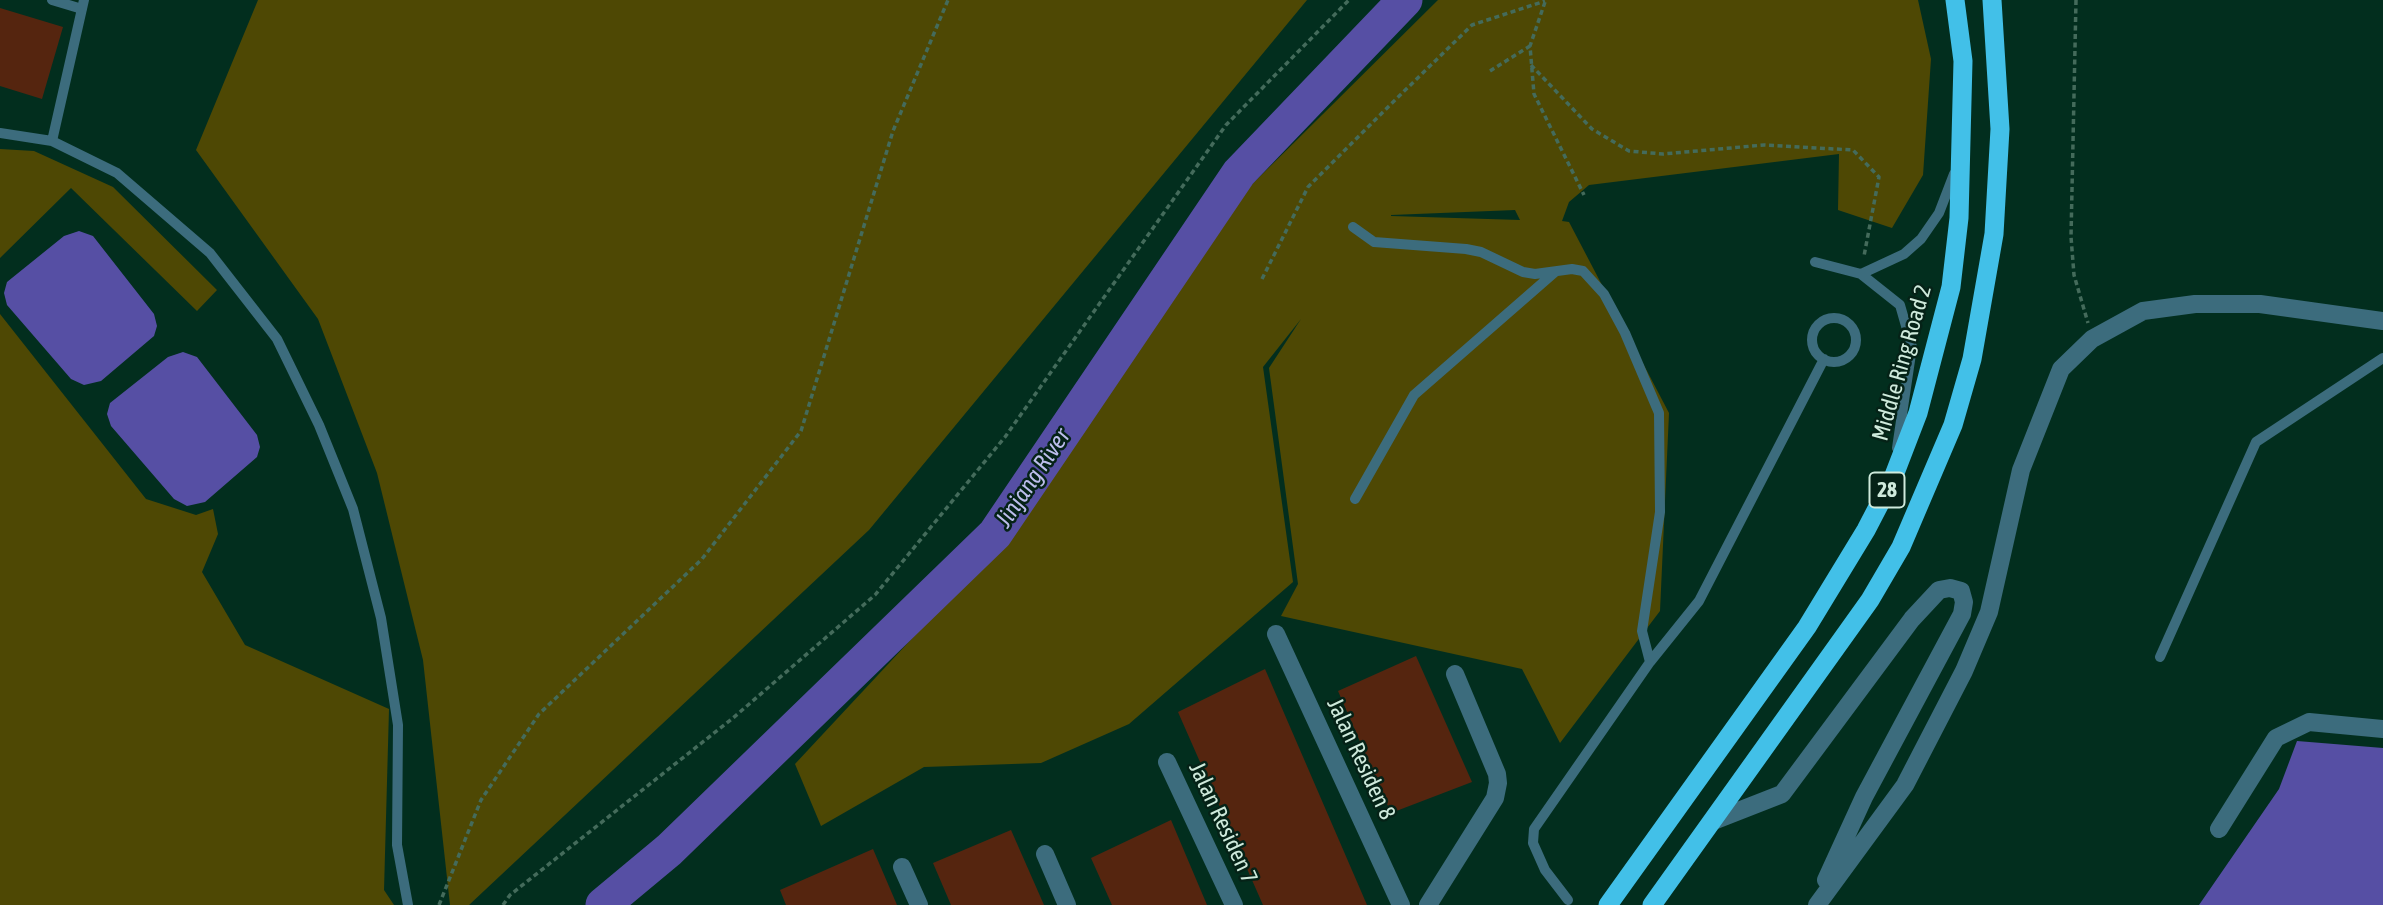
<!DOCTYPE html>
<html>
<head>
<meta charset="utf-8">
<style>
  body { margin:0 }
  canvas { display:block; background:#022e1e }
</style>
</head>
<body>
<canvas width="2383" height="905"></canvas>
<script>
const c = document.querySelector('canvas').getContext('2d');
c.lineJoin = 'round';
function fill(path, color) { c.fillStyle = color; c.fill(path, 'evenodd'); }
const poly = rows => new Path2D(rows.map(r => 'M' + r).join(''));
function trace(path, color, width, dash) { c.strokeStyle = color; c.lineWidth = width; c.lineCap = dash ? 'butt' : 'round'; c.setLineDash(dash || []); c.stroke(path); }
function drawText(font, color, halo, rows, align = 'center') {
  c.font = font + ' "Asap Condensed",sans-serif'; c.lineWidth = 5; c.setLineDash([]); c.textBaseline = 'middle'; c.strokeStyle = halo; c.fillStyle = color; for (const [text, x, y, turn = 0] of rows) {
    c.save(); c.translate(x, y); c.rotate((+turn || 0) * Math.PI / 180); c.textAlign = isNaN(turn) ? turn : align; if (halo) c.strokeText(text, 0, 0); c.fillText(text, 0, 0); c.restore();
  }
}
const green = poly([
  [258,0,1307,0,869,530,469,905,450,905,423,660,377,473,318,319,196,150],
  [1438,0,1918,0,1931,59,1923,175,1892,228,1838,210,1839,154,1589,185,1569,202,1562,221,1569,222,1669,413,1660,611,1560,743,1522,669,1281,616,1298,584,1269,368,1301,319,1263,367,1293,582,1129,724,1041,763,924,767,821,826,795,764,987,558,1148,327,1207,229],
  [1515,210,1520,220,1391,216,1391,215],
  [0,149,34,151,113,187,217,290,197,311,71,188,0,258],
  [0,314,146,499,196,515,213,509,218,534,202,572,245,645,389,709,384,890,394,905,0,905]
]);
const water = poly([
  [79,231,93,236,154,314,157,326,154,336,101,381,84,385,71,379,7,305,4,293,7,282,64,236],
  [183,352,197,357,257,435,260,447,257,457,205,502,187,506,174,499,111,426,107,414,110,403,168,357],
  [2297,741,2383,748,2383,905,2199,905,2279,789]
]);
const river = poly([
  [603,905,669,850,995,534,1239,173,1405,0]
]);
const building = poly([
  [0,8,63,27,42,99,0,86],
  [1416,656,1472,782,1391,813,1338,691],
  [1265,669,1367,905,1263,905,1178,712],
  [1171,820,1207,905,1112,905,1091,858],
  [1011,830,1044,905,951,905,933,863],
  [873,849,897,905,786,905,780,890]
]);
const path = poly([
  [2076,0,2071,237,2074,275,2088,323],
  [1545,2,1530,46,1534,94,1584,195],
  [1531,65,1592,129,1629,151,1663,154,1764,145,1853,150,1879,177,1864,256],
  [1490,71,1530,46],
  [1262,279,1308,187,1391,104,1472,25,1545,1],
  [439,905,481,800,539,714,702,559,801,431,893,131,948,0],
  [503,905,510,895,733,718,875,595,1005,437,1226,125,1349,0]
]);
const service = poly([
  [52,0,82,9],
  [0,133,52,141,117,173,210,253,277,339,319,425,353,509,381,618,398,725,397,845,408,905],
  [52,141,84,0],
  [1353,227,1374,242,1466,249,1481,252,1523,272,1535,274,1572,269,1583,271,1604,294,1625,333,1659,413,1660,512,1642,631,1650,662],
  [1815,262,1861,274,1900,305,1912,347,1897,448],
  [1861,274,1904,254,1921,239,1939,213,1954,174],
  '1812 340a22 22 0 1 1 44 0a22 22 0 1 1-44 0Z',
  [1355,499,1414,395,1555,272],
  [2160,657,2256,442,2383,358],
  [1568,900,1545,870,1533,843,1534,829,1650,662,1699,601,1824,359]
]);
const minor = poly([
  [1276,634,1401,905],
  [1167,762,1234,905],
  [1713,821,1782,794,1912,619,1939,590,1950,588,1961,591,1964,602,1962,614,1864,797,1826,880],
  [2219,829,2276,738,2309,722,2383,729],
  [1045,854,1067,905],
  [902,867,919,905],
  [1428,905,1495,798,1498,783,1497,774,1455,674],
  [1817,905,1905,785,1964,671,1989,612,2021,470,2061,369,2092,339,2143,311,2195,304,2260,304,2383,321]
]);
const trunk = poly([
  [1608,905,1807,627,1866,530,1893,478,1918,413,1951,287,1959,218,1963,61,1955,0],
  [1652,905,1870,600,1901,547,1953,425,1972,359,1994,234,2000,129,1992,0]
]);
const shields = [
  [1887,490,35]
];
const shieldNames = [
  ["28",1887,490]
];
const streetNames = [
  ["Middle Ring Road 2",1902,363,-74],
  ["Jalan Residen 8",1361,759,65],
  ["Jalan Residen 7",1223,823,65]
];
const waterNames = [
  ["Jinjang River",1033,478,-56]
];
fill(green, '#4e4804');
fill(water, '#564fa4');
trace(river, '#564fa4', 35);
fill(building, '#55250f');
trace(path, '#446b5b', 3.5, [5, 3.5]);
trace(service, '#3c6c7d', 10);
trace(minor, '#3c6c7d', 18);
trace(trunk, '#42c0e8', 19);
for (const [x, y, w] of shields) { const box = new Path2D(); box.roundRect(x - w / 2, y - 17.5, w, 35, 5); c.fillStyle = '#052217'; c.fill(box); trace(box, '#cfeadc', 2); }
drawText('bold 21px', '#cfeadc', null, shieldNames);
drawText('23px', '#cfeadc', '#052217', streetNames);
drawText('italic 24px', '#bcbdeb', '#052217', waterNames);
</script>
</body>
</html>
